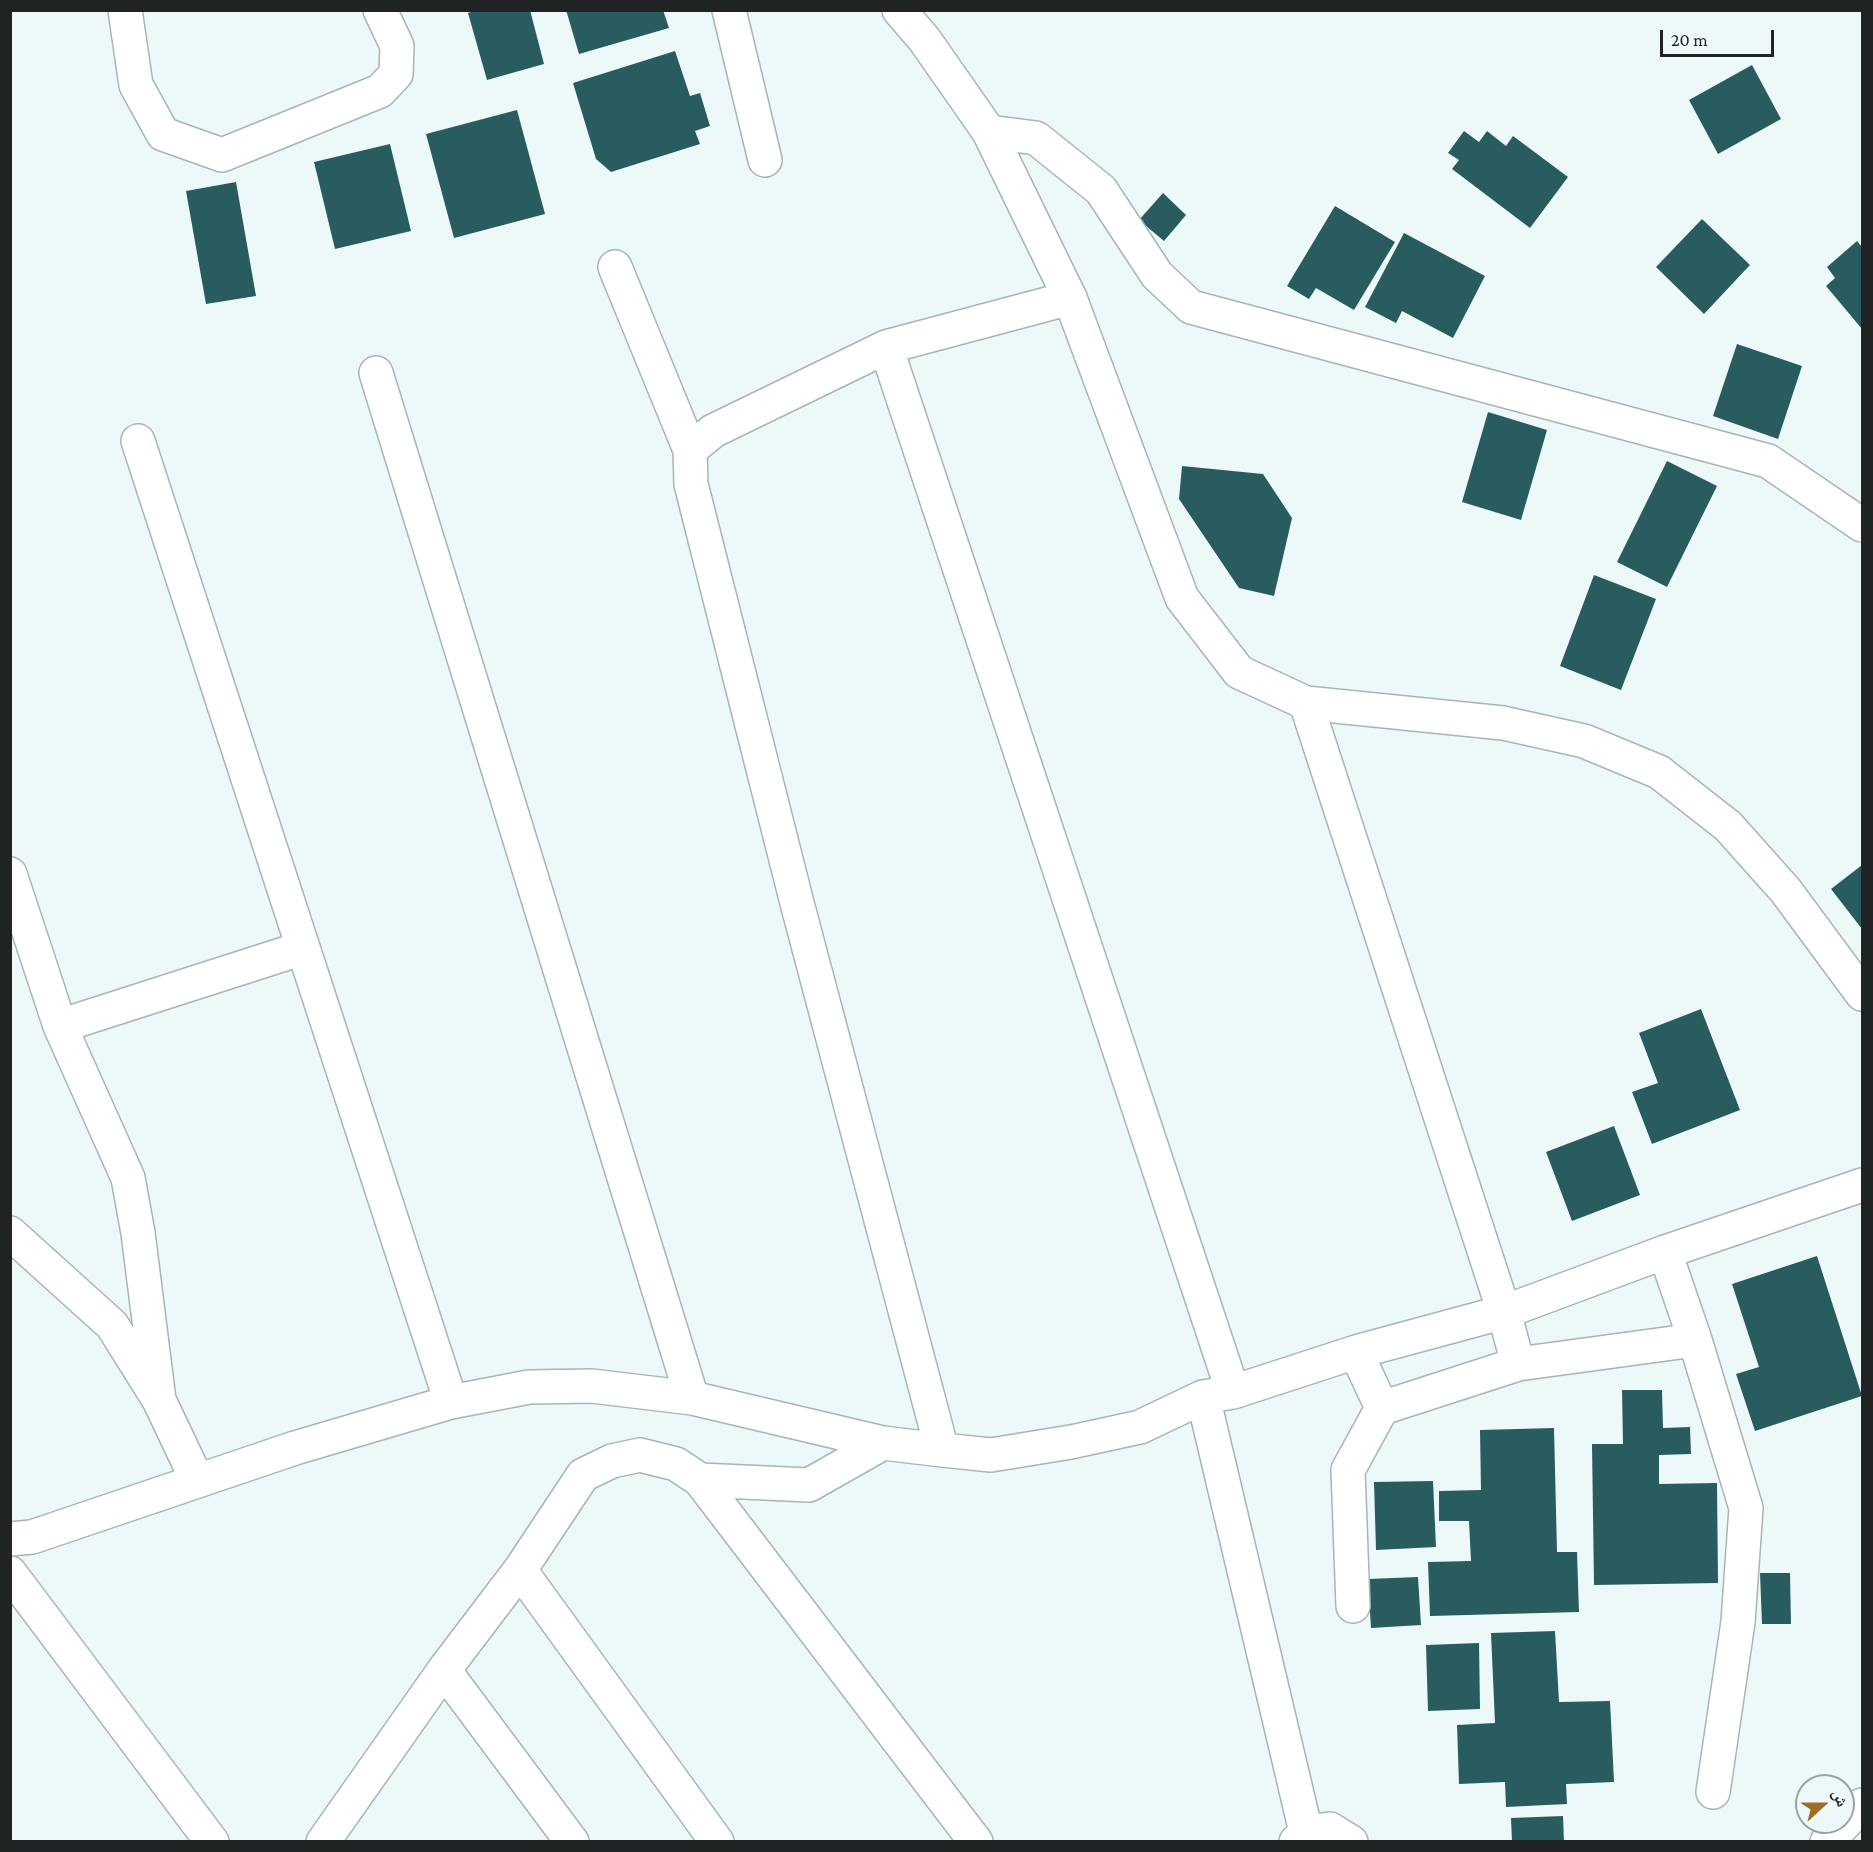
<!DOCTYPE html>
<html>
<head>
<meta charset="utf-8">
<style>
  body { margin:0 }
  #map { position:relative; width:1873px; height:1852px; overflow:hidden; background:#edf9f9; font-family:"Crimson Pro","Noto Naskh Arabic",serif }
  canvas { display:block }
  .frame { position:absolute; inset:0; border:12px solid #1f2323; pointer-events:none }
  .north { position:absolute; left:1795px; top:1774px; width:60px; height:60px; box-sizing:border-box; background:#edf9f9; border:2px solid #9ba3a3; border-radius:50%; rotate:69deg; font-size:16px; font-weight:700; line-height:24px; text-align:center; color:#1f2323 }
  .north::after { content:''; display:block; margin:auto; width:21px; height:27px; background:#a06d24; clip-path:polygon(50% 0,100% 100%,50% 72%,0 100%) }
  .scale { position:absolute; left:1660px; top:30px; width:114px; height:27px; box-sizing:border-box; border:3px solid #1f2323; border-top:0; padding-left:8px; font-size:18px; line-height:21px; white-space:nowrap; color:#1f2323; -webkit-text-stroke:4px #edf9f9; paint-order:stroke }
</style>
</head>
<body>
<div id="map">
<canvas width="1873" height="1852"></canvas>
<div class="frame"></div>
<div class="north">ش</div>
<div class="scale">20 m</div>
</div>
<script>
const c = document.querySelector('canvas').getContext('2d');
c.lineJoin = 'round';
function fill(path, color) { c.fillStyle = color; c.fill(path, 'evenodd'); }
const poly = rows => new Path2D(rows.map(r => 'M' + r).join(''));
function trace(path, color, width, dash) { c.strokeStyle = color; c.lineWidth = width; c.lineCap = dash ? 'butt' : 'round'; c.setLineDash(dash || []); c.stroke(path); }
const building = poly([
  [476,10,530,10,544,64,487,80,468,13],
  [566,10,663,10,669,28,579,54],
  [675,51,690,96,700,93,710,126,695,131,700,144,611,172,596,159,573,83],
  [1752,65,1781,119,1718,154,1689,100],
  [517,110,545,214,454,238,426,134],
  [1464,131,1479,142,1487,131,1506,146,1513,136,1568,177,1530,228,1452,169,1459,160,1448,153],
  [390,144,411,231,335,249,314,162],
  [236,182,256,296,206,304,186,191],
  [1163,193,1186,215,1164,241,1139,220],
  [1335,206,1395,242,1354,310,1316,288,1309,299,1287,286],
  [1702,219,1750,265,1704,314,1656,267],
  [1404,233,1485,276,1453,338,1402,311,1396,323,1365,307],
  [1857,241,1862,247,1862,329,1826,286,1835,278,1827,267],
  [1737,344,1802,366,1778,439,1713,416],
  [1488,412,1547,430,1521,520,1462,502],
  [1667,461,1717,486,1667,587,1617,562],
  [1182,466,1263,474,1292,518,1274,596,1239,588,1179,499],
  [1594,575,1656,599,1621,690,1560,666],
  [1862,865,1862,929,1831,889],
  [1701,1009,1740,1110,1652,1144,1632,1092,1658,1083,1639,1033],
  [1614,1126,1640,1195,1572,1221,1546,1152],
  [1817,1256,1862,1396,1755,1431,1736,1374,1759,1367,1732,1284],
  [1622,1390,1662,1390,1663,1428,1690,1427,1691,1454,1659,1455,1659,1484,1717,1483,1718,1583,1594,1585,1592,1444,1623,1444],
  [1554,1428,1557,1552,1577,1552,1579,1612,1430,1616,1428,1562,1471,1561,1469,1521,1439,1521,1439,1491,1481,1490,1480,1430],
  [1433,1481,1436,1547,1376,1550,1374,1482],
  [1760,1573,1790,1573,1791,1624,1762,1624],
  [1418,1577,1421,1625,1371,1628,1368,1579],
  [1555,1631,1559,1702,1610,1701,1614,1782,1566,1784,1567,1804,1506,1807,1505,1782,1459,1784,1457,1725,1495,1723,1491,1633],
  [1479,1643,1480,1709,1428,1711,1426,1645],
  [1563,1816,1564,1842,1512,1842,1511,1818]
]);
const minor = poly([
  [125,10,136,85,163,134,222,155,380,91,396,74,397,46,380,10],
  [729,10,765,160],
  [989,132,1036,138,1101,190,1157,275,1191,307,1768,461,1862,525],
  [615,267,690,450],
  [886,347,1233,1392],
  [376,373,692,1398],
  [138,441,451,1402],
  [1306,703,1504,1312,1518,1364],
  [10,874,60,1026,128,1178,138,1233,159,1400],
  [60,1026,303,948],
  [10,1233,112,1325,159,1400,197,1480],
  [1665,1252,1695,1340,1746,1508,1738,1622,1713,1792],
  [1356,1352,1382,1408],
  [1203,1397,1306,1832],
  [942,1450,797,903,691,484,690,450,713,431,886,347,1070,298],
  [700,1480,809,1485,883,1443],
  [10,1539,32,1537,295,1448,451,1402,529,1387,592,1386,692,1398,883,1443,942,1450,991,1455,1071,1442,1140,1427,1203,1397,1233,1392,1356,1352,1504,1312,1665,1252,1862,1185],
  [520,1570,717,1842],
  [10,1573,212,1842],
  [1353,1606,1348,1470,1382,1408,1518,1364,1695,1340],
  [444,1670,572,1842],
  [323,1842,444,1670,520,1570,583,1475,612,1461,640,1455,676,1464,700,1480,976,1842],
  [1296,1842,1306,1832,1330,1829,1351,1842],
  [1827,1842,1862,1805]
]);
const major = poly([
  [899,10,924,39,989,132,1070,298,1182,598,1239,672,1306,703,1503,723,1584,741,1659,772,1728,826,1786,891,1862,994]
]);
fill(building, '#295c5f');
trace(minor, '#a9b4b4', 36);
trace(major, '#a9b4b4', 36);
trace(minor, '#fff', 33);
trace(major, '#fff', 33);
</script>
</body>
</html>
